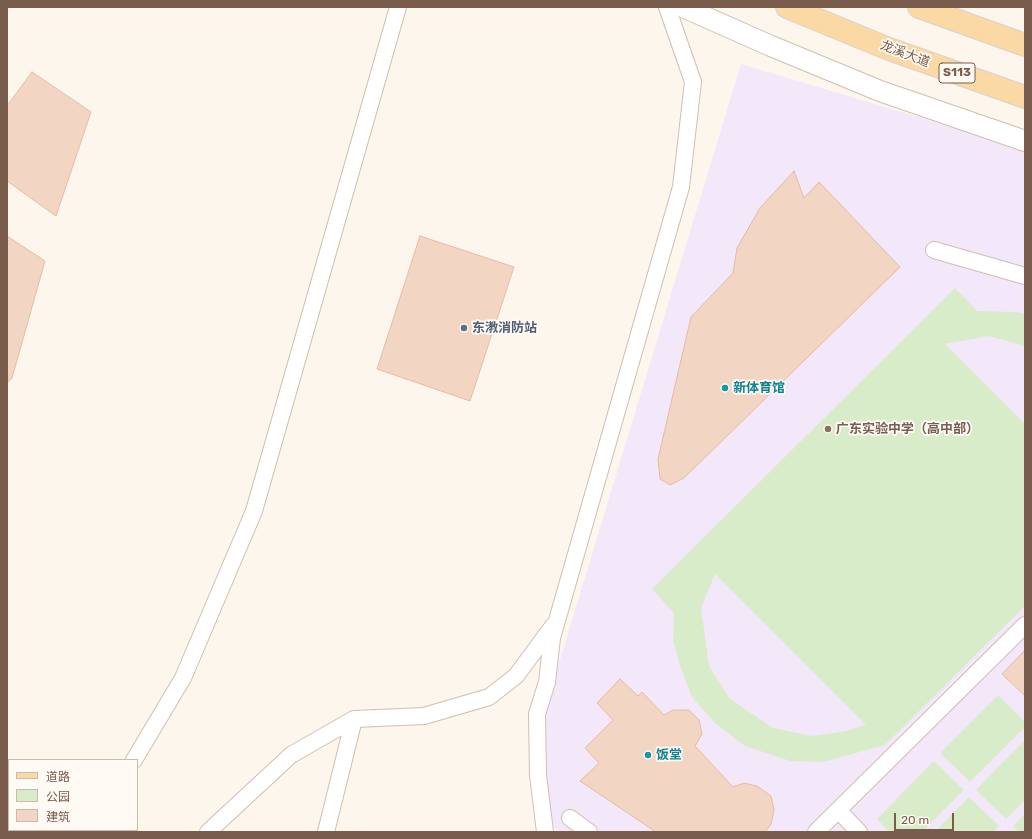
<!DOCTYPE html>
<html>
<head>
<meta charset="utf-8">
<style>
  body { margin:0 }
  #map { position:relative; width:1032px; height:839px; overflow:hidden; background:#fdf6ec; font-family:Rubik,"Noto Sans SC",sans-serif }
  canvas { display:block }
  .frame { position:absolute; inset:0; border:8px solid #7a5c4d; pointer-events:none }
  .legend { position:absolute; left:8px; top:759px; width:130px; height:72px; box-sizing:border-box; background:#fffaf3; border:1px solid #cabbb1; margin:0; padding:5px 7px; list-style:none; font-size:12px; color:#7a5c4d }
  .legend li { display:flex; align-items:center; gap:8px; height:20px }
  .legend b { width:20px; border:1px solid #cabbb1 }
  .scale { position:absolute; left:894px; top:813px; width:60px; height:18px; box-sizing:border-box; border:2px solid #7a5c4d; border-top:0; padding-left:5px; font-size:12px; line-height:14px; white-space:nowrap; color:#7a5c4d; -webkit-text-stroke:3px #fffaf3; paint-order:stroke }
</style>
</head>
<body>
<div id="map">
<canvas width="1032" height="839"></canvas>
<div class="frame"></div>
<ul class="legend">
<li><b style="height:5px;background:#fbd9a5"></b>道路</li>
<li><b style="height:11px;background:#d8ecc9"></b>公园</li>
<li><b style="height:11px;background:#f3d5c3"></b>建筑</li>
</ul>
<div class="scale">20 m</div>
</div>
<script>
const c = document.querySelector('canvas').getContext('2d');
c.lineJoin = 'round';
function fill(path, color) { c.fillStyle = color; c.fill(path, 'evenodd'); }
const poly = rows => new Path2D(rows.map(r => 'M' + r).join(''));
function trace(path, color, width, dash) { c.strokeStyle = color; c.lineWidth = width; c.lineCap = dash ? 'butt' : 'round'; c.setLineDash(dash || []); c.stroke(path); }
function drawText(font, color, halo, rows, align = 'center') {
  c.font = font + ' Rubik,"Noto Sans SC",sans-serif'; c.lineWidth = 3.5; c.setLineDash([]); c.textBaseline = 'middle'; c.strokeStyle = halo; c.fillStyle = color; for (const [text, x, y, turn = 0] of rows) {
    c.save(); c.translate(x, y); c.rotate((+turn || 0) * Math.PI / 180); c.textAlign = isNaN(turn) ? turn : align; if (halo) c.strokeText(text, 0, 0); c.fillText(text, 0, 0); c.restore();
  }
}
const education = poly([
  [741,64,1025,149,1025,832,560,832,543,820,545,709]
]);
const green = poly([
  [955,288,977,311,1016,312,1025,314,1025,346,989,336,945,344,1025,424,1025,606,885,745,823,762,790,761,745,746,716,724,692,697,680,666,673,640,674,613,652,589],
  [715,574,865,724,865,725,846,731,812,736,773,728,730,699,709,666,701,608],
  [998,695,1025,722,1025,727,970,782,940,753],
  [1025,740,1025,800,1006,819,976,790],
  [934,761,964,790,922,832,890,832,877,819],
  [969,797,999,826,993,832,935,832],
  [1025,814,1025,832,1019,832,1013,826]
]);
const building = poly([
  [32,72,91,112,56,216,7,181,7,106,32,72],
  [794,171,804,198,819,182,900,267,684,478,670,485,660,479,658,459,691,317,733,273,737,248,760,208,794,171],
  [7,236,45,261,12,378,7,383,7,236],
  [420,236,514,267,470,401,377,369,420,236],
  [1025,650,1025,696,1002,674,1025,650],
  [620,679,638,696,642,692,664,715,673,710,689,710,699,720,702,734,695,746,733,787,744,783,757,786,771,796,774,810,771,824,765,832,656,832,580,781,599,763,585,748,613,720,597,703,620,679]
]);
const minor = poly([
  [934,250,1025,276],
  [134,760,183,678,254,511,398,7],
  [838,810,859,832],
  [570,818,589,832],
  [93,832,94,830],
  [208,832,291,755,354,719,424,716,489,697,516,676,553,626],
  [326,832,354,719],
  [545,832,538,775,537,714,547,682,552,638,681,187,693,82,667,7],
  [816,832,1025,625]
]);
const tertiary = poly([
  [683,7,771,46,880,91,1025,141]
]);
const primary = poly([
  [787,7,889,49,1025,97],
  [919,7,1025,45]
]);
const markers = [
  [464,328,4,"#5c6f8a"],
  [725,388,4,"#0f9aa8"],
  [828,429,4,"#8d6e63"],
  [648,755,4,"#0f9aa8"]
];
const shields = [
  [957,73,36]
];
const shieldNames = [
  ["S113",957,73]
];
const streetNames = [
  ["龙溪大道",905,54,21]
];
const serviceNames = [
  ["东漖消防站",472,328]
];
const cultureNames = [
  ["新体育馆",733,388],
  ["饭堂",656,755]
];
const educationNames = [
  ["广东实验中学（高中部）",836,429]
];
fill(education, '#f3e8fa');
fill(green, '#d8ecc9');
fill(building, '#f3d5c3');
trace(building, '#e6bba3', 1);
trace(minor, '#d1beb0', 18);
trace(tertiary, '#d1beb0', 22);
trace(primary, '#dad1cd', 24);
trace(minor, '#fff', 16);
trace(tertiary, '#fff', 20);
trace(primary, '#fbd9a5', 22);
for (const [x, y, r, color] of markers) { const dot = new Path2D(); dot.arc(x, y, r, 0, 2 * Math.PI); c.fillStyle = color; c.fill(dot); trace(dot, '#fffaf3', 1.5); }
for (const [x, y, w] of shields) { const box = new Path2D(); box.roundRect(x - w / 2, y - 10, w, 20, 3); c.fillStyle = '#fffaf3'; c.fill(box); trace(box, '#7a5c4d', 1); }
drawText('bold 12px', '#7a5c4d', null, shieldNames);
drawText('13px', '#7a5c4d', '#fffaf3', streetNames);
drawText('bold 13px', '#4e5e75', '#fffaf3', serviceNames, 'left');
drawText('bold 13px', '#0d838f', '#fffaf3', cultureNames, 'left');
drawText('bold 13px', '#785e54', '#fffaf3', educationNames, 'left');
</script>
</body>
</html>
